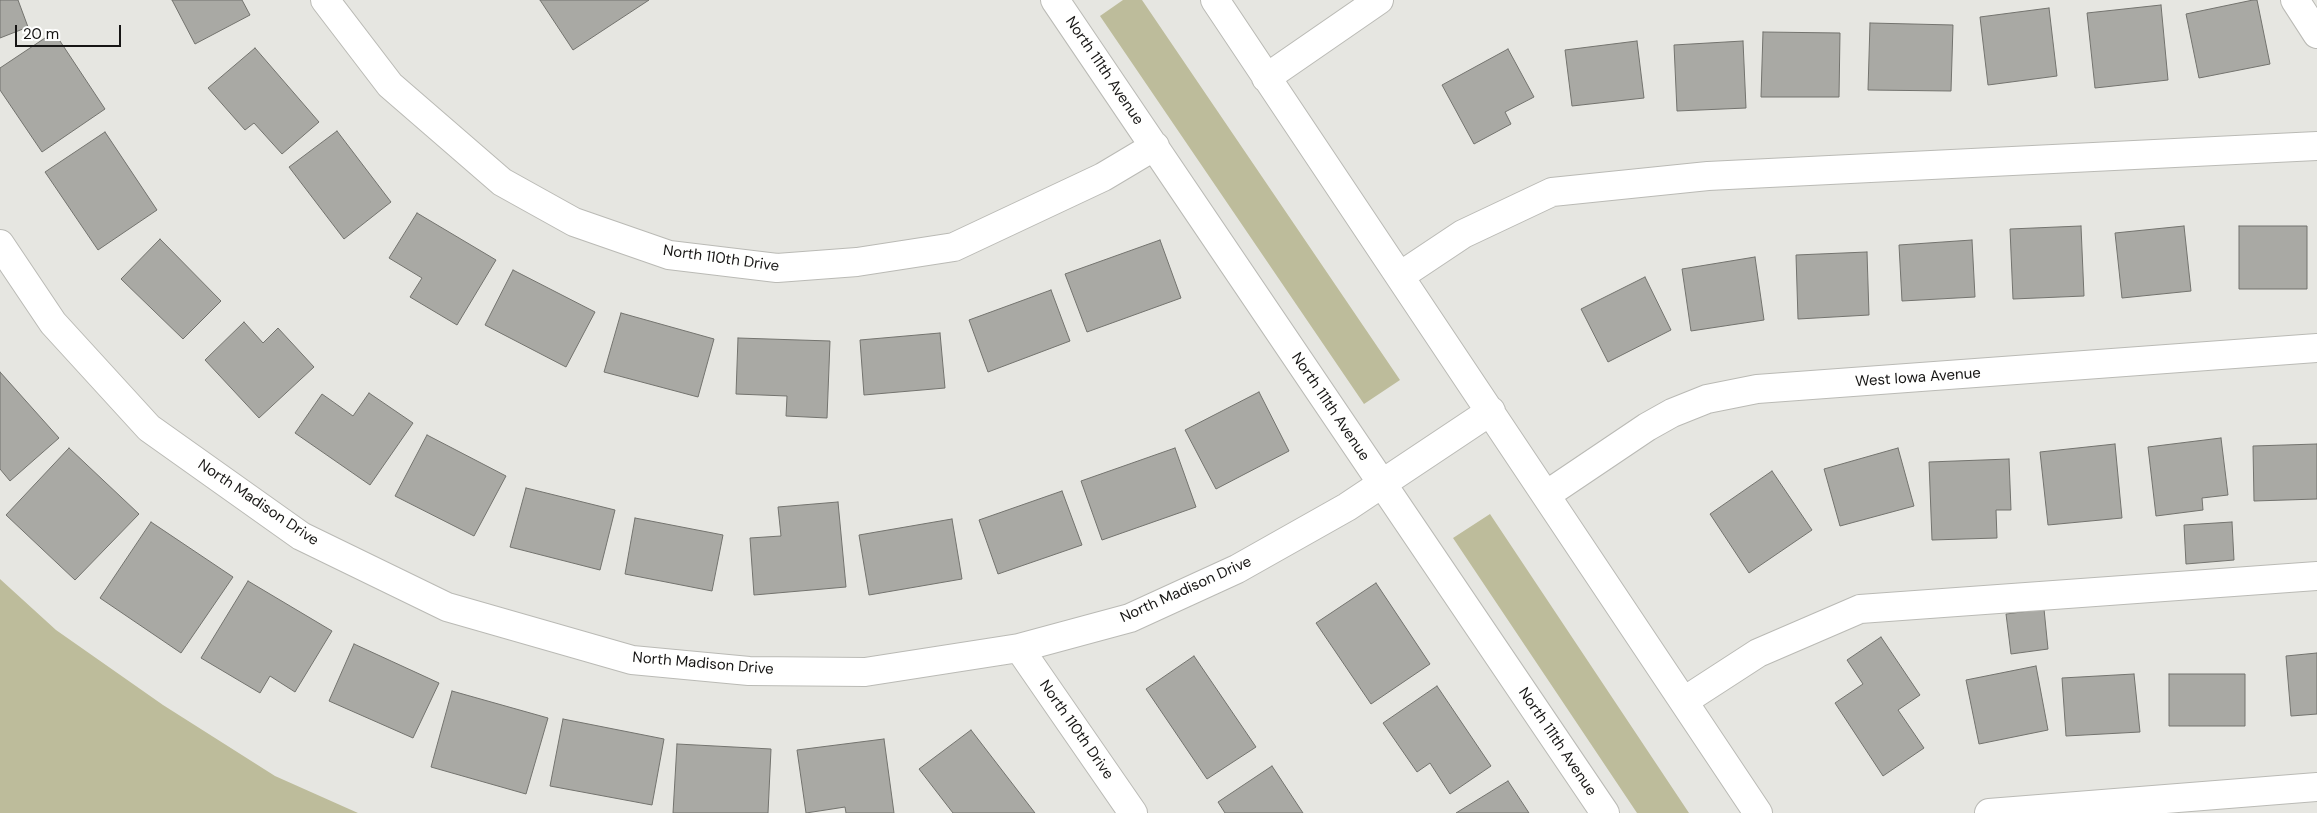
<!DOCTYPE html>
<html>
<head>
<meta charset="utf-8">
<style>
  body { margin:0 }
  #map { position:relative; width:2317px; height:813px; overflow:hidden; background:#e6e6e1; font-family:"DM Sans",sans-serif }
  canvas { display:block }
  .scale { position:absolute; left:15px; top:25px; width:106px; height:22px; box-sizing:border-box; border:2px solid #171615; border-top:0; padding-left:6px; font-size:15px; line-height:18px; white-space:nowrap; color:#171615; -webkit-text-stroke:4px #fffffe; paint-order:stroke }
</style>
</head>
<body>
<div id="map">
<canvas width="2317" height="813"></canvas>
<div class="scale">20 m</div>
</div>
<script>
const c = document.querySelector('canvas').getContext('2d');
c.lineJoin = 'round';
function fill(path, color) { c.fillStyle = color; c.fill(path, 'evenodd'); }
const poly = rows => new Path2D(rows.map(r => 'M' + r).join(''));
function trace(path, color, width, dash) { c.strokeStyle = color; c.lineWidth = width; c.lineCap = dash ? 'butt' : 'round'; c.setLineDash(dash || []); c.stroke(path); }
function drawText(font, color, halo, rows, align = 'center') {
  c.font = font + ' "DM Sans",sans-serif'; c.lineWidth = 4; c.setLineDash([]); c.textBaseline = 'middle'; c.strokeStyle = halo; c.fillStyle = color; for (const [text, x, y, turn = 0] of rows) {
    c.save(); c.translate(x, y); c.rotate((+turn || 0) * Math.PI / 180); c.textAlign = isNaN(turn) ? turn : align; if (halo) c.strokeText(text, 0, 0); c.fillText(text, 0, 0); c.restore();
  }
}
const green = poly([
  [1123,0,1142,0,1400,380,1364,404,1100,16],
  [1490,514,1689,813,1637,813,1453,538],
  [0,579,56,630,163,705,275,776,358,813,0,813]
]);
const building = poly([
  [0,0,18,0,28,27,0,38,0,0],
  [172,0,242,0,250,15,195,44,172,0],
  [540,0,649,0,573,50,540,0],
  [2253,0,2257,0,2270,64,2199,78,2186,14,2253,0],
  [2161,5,2168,80,2095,88,2087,13,2161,5],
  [2049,8,2057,76,1988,85,1980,17,2049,8],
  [1870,23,1953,25,1951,91,1868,90,1870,23],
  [54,32,105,109,42,152,0,90,0,68,54,32],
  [1763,32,1840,33,1839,97,1761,97,1763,32],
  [1637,41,1644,98,1572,106,1565,50,1637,41],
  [1743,41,1746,108,1677,111,1674,45,1743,41],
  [255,48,319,122,282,154,254,123,245,130,208,88,255,48],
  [1508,49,1534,97,1505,112,1511,124,1474,144,1442,85,1508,49],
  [337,131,391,202,344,239,289,167,337,131],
  [105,132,157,210,98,250,45,172,105,132],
  [417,213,496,260,457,325,410,297,422,278,389,258,417,213],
  [2081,226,2084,296,2013,299,2010,229,2081,226],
  [2184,226,2191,291,2122,298,2115,233,2184,226],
  [2239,226,2307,226,2307,289,2239,289,2239,226],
  [160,239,221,301,183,339,121,279,160,239],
  [1160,240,1181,298,1087,332,1065,274,1160,240],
  [1972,240,1975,297,1902,301,1899,245,1972,240],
  [1867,252,1869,315,1798,319,1796,255,1867,252],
  [1755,257,1764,320,1691,331,1682,269,1755,257],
  [513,270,595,312,566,367,485,325,513,270],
  [1645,277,1671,330,1608,362,1581,309,1645,277],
  [1051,290,1070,341,988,372,969,320,1051,290],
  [621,313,714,339,698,397,604,372,621,313],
  [244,322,263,343,278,328,314,367,259,418,205,360,244,322],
  [940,333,945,388,864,395,860,340,940,333],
  [738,338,830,341,827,418,786,416,787,396,736,394,738,338],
  [0,372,59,438,10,481,0,469,0,372],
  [1259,392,1289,451,1216,489,1185,430,1259,392],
  [369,393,413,423,370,485,295,433,322,394,353,416,369,393],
  [427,435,506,476,474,536,395,496,427,435],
  [2221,438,2228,495,2202,498,2203,510,2156,516,2148,447,2221,438],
  [2115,444,2122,518,2048,525,2040,452,2115,444],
  [2317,444,2317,499,2254,501,2253,446,2317,444],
  [69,448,139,514,75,580,6,515,69,448],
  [1175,448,1196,507,1102,540,1081,481,1175,448],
  [1898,448,1914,506,1840,526,1824,469,1898,448],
  [2009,459,2011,510,1996,510,1997,538,1932,540,1929,462,2009,459],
  [1772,471,1812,530,1749,573,1710,514,1772,471],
  [526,488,615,510,600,570,510,547,526,488],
  [1062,491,1082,545,998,574,979,520,1062,491],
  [838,502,846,587,754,595,750,538,781,536,778,507,838,502],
  [635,518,723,535,712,591,625,574,635,518],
  [952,519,962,579,869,595,859,535,952,519],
  [151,522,233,577,181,653,100,598,151,522],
  [2232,522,2234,560,2186,564,2184,525,2232,522],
  [248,581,332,631,295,692,270,676,260,693,201,658,248,581],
  [1376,583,1430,664,1371,704,1316,623,1376,583],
  [2044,609,2048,649,2011,654,2006,614,2044,609],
  [1881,637,1920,695,1898,710,1924,748,1883,776,1835,703,1863,684,1847,660,1881,637],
  [354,644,439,683,413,738,329,701,354,644],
  [2317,653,2317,714,2291,716,2286,656,2317,653],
  [1194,656,1256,747,1207,779,1146,689,1194,656],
  [2036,666,2048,730,1979,744,1966,680,2036,666],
  [2134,674,2140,732,2066,736,2062,678,2134,674],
  [2169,674,2245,674,2245,726,2169,726,2169,674],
  [1437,686,1491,766,1450,794,1430,763,1417,772,1383,723,1437,686],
  [452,691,548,718,526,794,431,767,452,691],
  [563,719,664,739,652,805,550,786,563,719],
  [971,730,1035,813,953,813,919,769,971,730],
  [884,739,894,813,846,813,845,807,806,813,797,750,884,739],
  [677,744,771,749,768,813,673,813,677,744],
  [1272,766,1303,813,1225,813,1218,802,1272,766],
  [1508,781,1529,813,1456,813,1508,781]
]);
const minor = poly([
  [325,0,390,85,502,182,574,222,669,255,777,268,857,262,954,247,1103,177,1155,146],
  [1055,0,1605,813],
  [1215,0,1758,813],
  [2295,0,2317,34],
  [1266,78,1379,0],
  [0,244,53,323,149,428,301,536,447,607,632,660,749,671,865,672,1019,648,1130,618,1237,569,1347,507,1491,411],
  [1400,276,1463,234,1552,192,1708,176,2317,146],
  [1546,495,1647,427,1672,413,1707,399,1757,389,2317,348],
  [1019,648,1133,813],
  [1684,701,1758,653,1860,609,2317,576],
  [1989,813,2317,787]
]);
const streetNames = [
  ["North 111th Avenue",1104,71,56],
  ["North 110th Drive",721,259,8],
  ["West Iowa Avenue",1918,378,-4],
  ["North 111th Avenue",1330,407,56],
  ["North Madison Drive",258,503,34],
  ["North Madison Drive",1186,590,-24],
  ["North Madison Drive",703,664,5],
  ["North 110th Drive",1076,730,55],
  ["North 111th Avenue",1557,742,56]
];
fill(green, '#bdbc9b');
fill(building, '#a9a9a4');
trace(building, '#73736e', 1);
trace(minor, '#babab5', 30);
trace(minor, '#fff', 28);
drawText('15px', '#171615', '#fffffe', streetNames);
</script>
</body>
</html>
